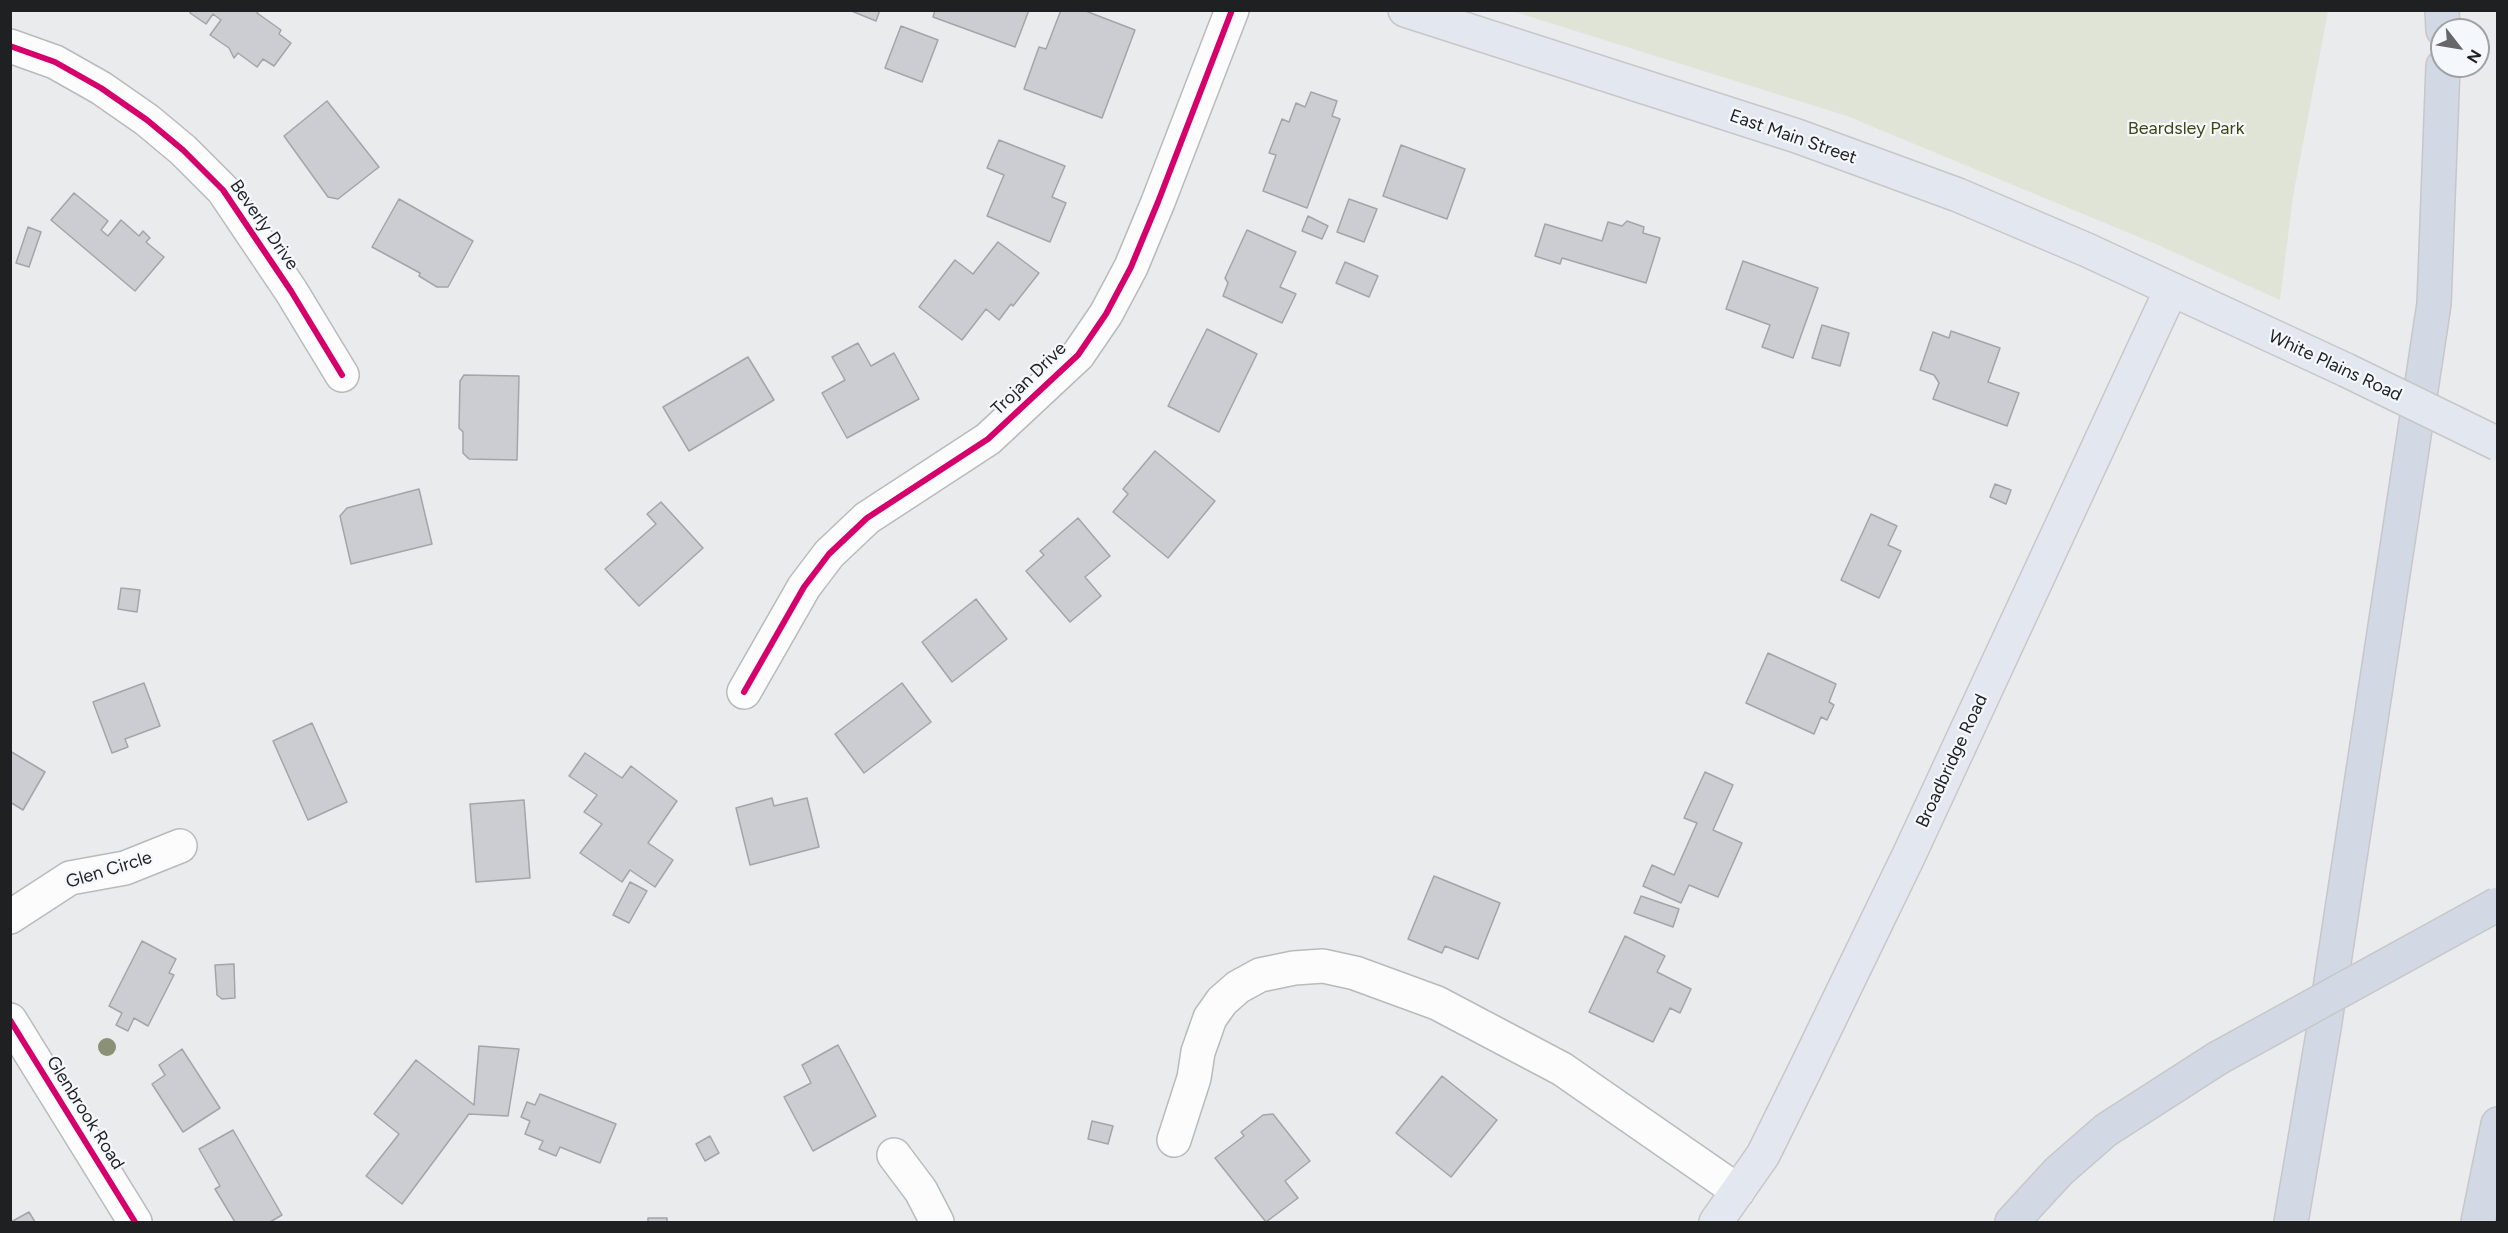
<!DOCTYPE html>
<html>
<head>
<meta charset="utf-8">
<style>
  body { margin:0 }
  #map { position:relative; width:2508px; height:1233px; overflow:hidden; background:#e9ebed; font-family:Figtree,sans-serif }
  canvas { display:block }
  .frame { position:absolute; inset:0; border:12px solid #1e2021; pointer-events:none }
  .north { position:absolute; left:2430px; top:18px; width:60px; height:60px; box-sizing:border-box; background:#f4f8fd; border:2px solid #9ea2a5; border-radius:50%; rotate:121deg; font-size:16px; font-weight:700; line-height:24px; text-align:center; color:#1e2021 }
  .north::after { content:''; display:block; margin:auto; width:21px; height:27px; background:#656768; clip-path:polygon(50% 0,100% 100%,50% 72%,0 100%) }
</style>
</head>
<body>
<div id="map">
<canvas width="2508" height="1233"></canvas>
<div class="frame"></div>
<div class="north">N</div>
</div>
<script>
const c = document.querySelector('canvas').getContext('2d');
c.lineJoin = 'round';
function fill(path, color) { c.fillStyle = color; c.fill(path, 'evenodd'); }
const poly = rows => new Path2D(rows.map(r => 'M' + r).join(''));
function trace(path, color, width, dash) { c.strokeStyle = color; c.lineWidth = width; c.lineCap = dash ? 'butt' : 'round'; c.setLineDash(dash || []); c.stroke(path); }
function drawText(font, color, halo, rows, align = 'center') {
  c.font = font + ' Figtree,sans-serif'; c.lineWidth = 4.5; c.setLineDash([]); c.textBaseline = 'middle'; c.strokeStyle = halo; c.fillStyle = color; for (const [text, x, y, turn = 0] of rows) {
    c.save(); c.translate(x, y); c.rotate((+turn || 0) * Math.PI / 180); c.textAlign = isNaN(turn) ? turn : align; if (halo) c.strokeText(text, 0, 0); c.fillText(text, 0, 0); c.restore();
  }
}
const green = poly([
  [1512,11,2328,11,2293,196,2280,300,2158,245,1847,116]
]);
const building = poly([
  [192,10,259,10,257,13,281,30,279,34,291,43,274,66,263,59,257,67,238,53,234,58,229,48,210,35,221,20,213,14,206,24,190,13,192,10],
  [849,10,880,10,876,21,849,10],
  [935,10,1029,10,1015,47,933,17,935,10],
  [1061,10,1083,10,1135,30,1102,118,1024,89,1039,47,1046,49,1061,10],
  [901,26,938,40,922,82,885,68,901,26],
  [1311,92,1337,101,1332,116,1340,119,1307,208,1263,191,1276,155,1269,153,1282,119,1289,122,1296,103,1305,107,1311,92],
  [327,101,379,167,338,199,328,197,284,136,327,101],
  [999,140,1065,166,1052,197,1066,203,1050,242,987,216,1004,175,987,168,999,140],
  [1401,145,1465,169,1447,219,1383,196,1401,145],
  [74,193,108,221,101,230,108,236,121,220,139,236,143,231,150,238,146,242,164,257,135,291,51,220,74,193],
  [399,199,473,241,448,287,437,287,419,276,420,273,372,247,399,199],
  [1349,199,1377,209,1364,242,1337,232,1349,199],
  [1308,216,1328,226,1322,239,1302,231,1308,216],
  [1627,221,1644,227,1643,233,1660,238,1646,283,1562,258,1560,264,1535,256,1545,224,1602,241,1608,222,1622,226,1627,221],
  [28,227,41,232,29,267,16,263,28,227],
  [1247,230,1296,252,1280,287,1296,294,1282,323,1223,296,1228,283,1225,278,1247,230],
  [998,242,1039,273,1013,306,1011,304,999,320,986,309,962,340,919,307,955,260,973,274,998,242],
  [1743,261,1818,288,1793,358,1762,347,1770,325,1726,309,1743,261],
  [1345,262,1378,276,1369,297,1336,283,1345,262],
  [1822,325,1849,333,1840,366,1812,358,1822,325],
  [1207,329,1257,354,1219,432,1168,406,1207,329],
  [1951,331,2000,348,1988,382,2019,393,2007,426,1933,399,1939,383,1934,375,1920,370,1933,332,1949,338,1951,331],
  [858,343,871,366,894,353,919,399,847,438,822,393,845,380,832,357,858,343],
  [748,357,774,400,689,451,663,407,748,357],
  [464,375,519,376,517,460,469,459,463,453,463,432,459,428,460,381,464,375],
  [1155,451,1215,501,1168,558,1113,512,1128,494,1123,489,1155,451],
  [1995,484,2011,490,2006,504,1990,497,1995,484],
  [419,489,432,544,351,564,340,516,347,508,419,489],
  [661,502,703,548,639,606,605,569,656,524,647,514,661,502],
  [1871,514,1897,526,1888,545,1901,551,1879,598,1841,580,1871,514],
  [1078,518,1110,556,1085,577,1101,596,1070,622,1026,571,1044,555,1040,551,1078,518],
  [121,588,140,590,137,612,118,609,121,588],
  [976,599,1007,639,952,682,922,642,976,599],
  [1768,653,1836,684,1829,702,1834,705,1827,720,1821,717,1814,734,1746,703,1768,653],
  [144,683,160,726,125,739,128,747,112,753,93,702,144,683],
  [902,683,931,722,864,773,835,734,902,683],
  [312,723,347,802,308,820,273,741,312,723],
  [10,751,45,772,23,810,10,802,10,751],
  [585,753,622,778,631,766,677,801,648,843,673,860,655,887,630,870,622,882,580,853,602,824,584,812,597,795,569,776,585,753],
  [1705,772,1733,785,1713,830,1742,843,1718,897,1689,885,1681,903,1643,886,1652,865,1674,875,1697,823,1684,818,1705,772],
  [772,798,774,806,807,798,819,847,750,865,736,808,772,798],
  [524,800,530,878,476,882,470,804,524,800],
  [1434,876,1500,903,1478,959,1445,946,1442,953,1408,939,1434,876],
  [630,882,647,891,629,923,613,915,630,882],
  [1641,896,1679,909,1673,927,1634,913,1641,896],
  [1625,936,1665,956,1657,972,1691,989,1680,1013,1670,1008,1653,1042,1589,1012,1625,936],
  [142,941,176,959,169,973,174,975,148,1026,134,1018,128,1031,116,1025,122,1013,109,1006,142,941],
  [234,964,235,998,222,999,217,995,215,965,234,964],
  [838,1045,876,1116,813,1151,784,1097,811,1083,802,1065,838,1045],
  [479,1046,519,1049,508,1116,469,1114,402,1204,366,1176,399,1134,374,1114,416,1060,474,1105,479,1046],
  [182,1049,220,1108,183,1132,152,1084,165,1075,159,1065,182,1049],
  [1442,1076,1497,1120,1451,1177,1396,1133,1442,1076],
  [540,1094,616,1124,600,1163,560,1147,556,1156,539,1149,543,1141,525,1134,530,1121,521,1117,527,1102,535,1105,540,1094],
  [1273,1114,1310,1161,1285,1181,1298,1198,1266,1222,1215,1158,1244,1136,1241,1132,1263,1115,1273,1114],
  [1092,1121,1113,1126,1108,1144,1088,1139,1092,1121],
  [233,1130,282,1215,270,1222,235,1222,215,1189,220,1186,199,1149,233,1130],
  [710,1136,719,1153,705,1161,696,1144,710,1136],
  [29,1212,35,1222,11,1222,29,1212],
  [648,1218,667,1218,667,1222,648,1222,648,1218]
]);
const minor = poly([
  [10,46,55,62,101,88,147,120,183,150,223,190,291,291,342,375],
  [744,692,804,587,829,554,867,518,988,439,1078,355,1106,314,1131,267,1158,202,1232,10],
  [10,917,70,878,125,868,180,846],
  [10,1020,135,1222],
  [1174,1140,1194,1078,1198,1052,1210,1018,1222,1001,1238,987,1260,975,1294,968,1323,966,1355,973,1437,1003,1562,1069,1738,1191],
  [894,1155,921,1191,937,1222]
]);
const major = poly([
  [1405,10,1797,136,1958,195,2087,250,2346,370],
  [1716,1222,1763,1155,1803,1074,1909,855,2171,290]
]);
const highway = poly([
  [2442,10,2443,30],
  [2012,1222,2059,1171,2106,1130,2218,1058],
  [2291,1222,2324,1028,2434,304,2443,66],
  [2478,1222,2498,1124]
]);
const majorBridge = poly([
  [2346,370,2498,444]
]);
const highwayBridge = poly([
  [2218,1058,2498,904]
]);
const cycleway = poly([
  [10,46,55,62,101,88,147,120,183,150,223,190,291,291,342,375],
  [744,692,804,587,829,554,867,518,988,439,1078,355,1106,314,1131,267,1158,202,1232,10],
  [10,1020,135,1222]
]);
const trees = [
  [107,1047]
];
const parkNames = [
  ["Beardsley Park",2186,129]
];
const streetNames = [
  ["East Main Street",1793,137,19],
  ["Beverly Drive",264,225,55],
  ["White Plains Road",2335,366,25],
  ["Trojan Drive",1029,379,-44],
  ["Broadbridge Road",1952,761,-65],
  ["Glen Circle",109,870,-17],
  ["Glenbrook Road",85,1113,58]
];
fill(green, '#dfe4d6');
fill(building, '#ccccd3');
trace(building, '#a4a5a6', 1.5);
trace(minor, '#b8babb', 36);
trace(major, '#c6c7c8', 36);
trace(highway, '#c6c7c8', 36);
trace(minor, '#fcfcfc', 33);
trace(major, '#e3e7ef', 33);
trace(highway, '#d2d8e4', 33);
trace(majorBridge, '#c6c7c8', 36, []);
trace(highwayBridge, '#c6c7c8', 36, []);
trace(majorBridge, '#e3e7ef', 33);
trace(highwayBridge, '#d2d8e4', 33);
trace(cycleway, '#d6006c', 6);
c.fillStyle = '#8a9176';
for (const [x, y] of trees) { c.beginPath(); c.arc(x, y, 9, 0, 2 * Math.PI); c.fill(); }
drawText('18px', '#3d4714', '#f4f8fd', parkNames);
drawText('18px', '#1e2021', '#f4f8fd', streetNames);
</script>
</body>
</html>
